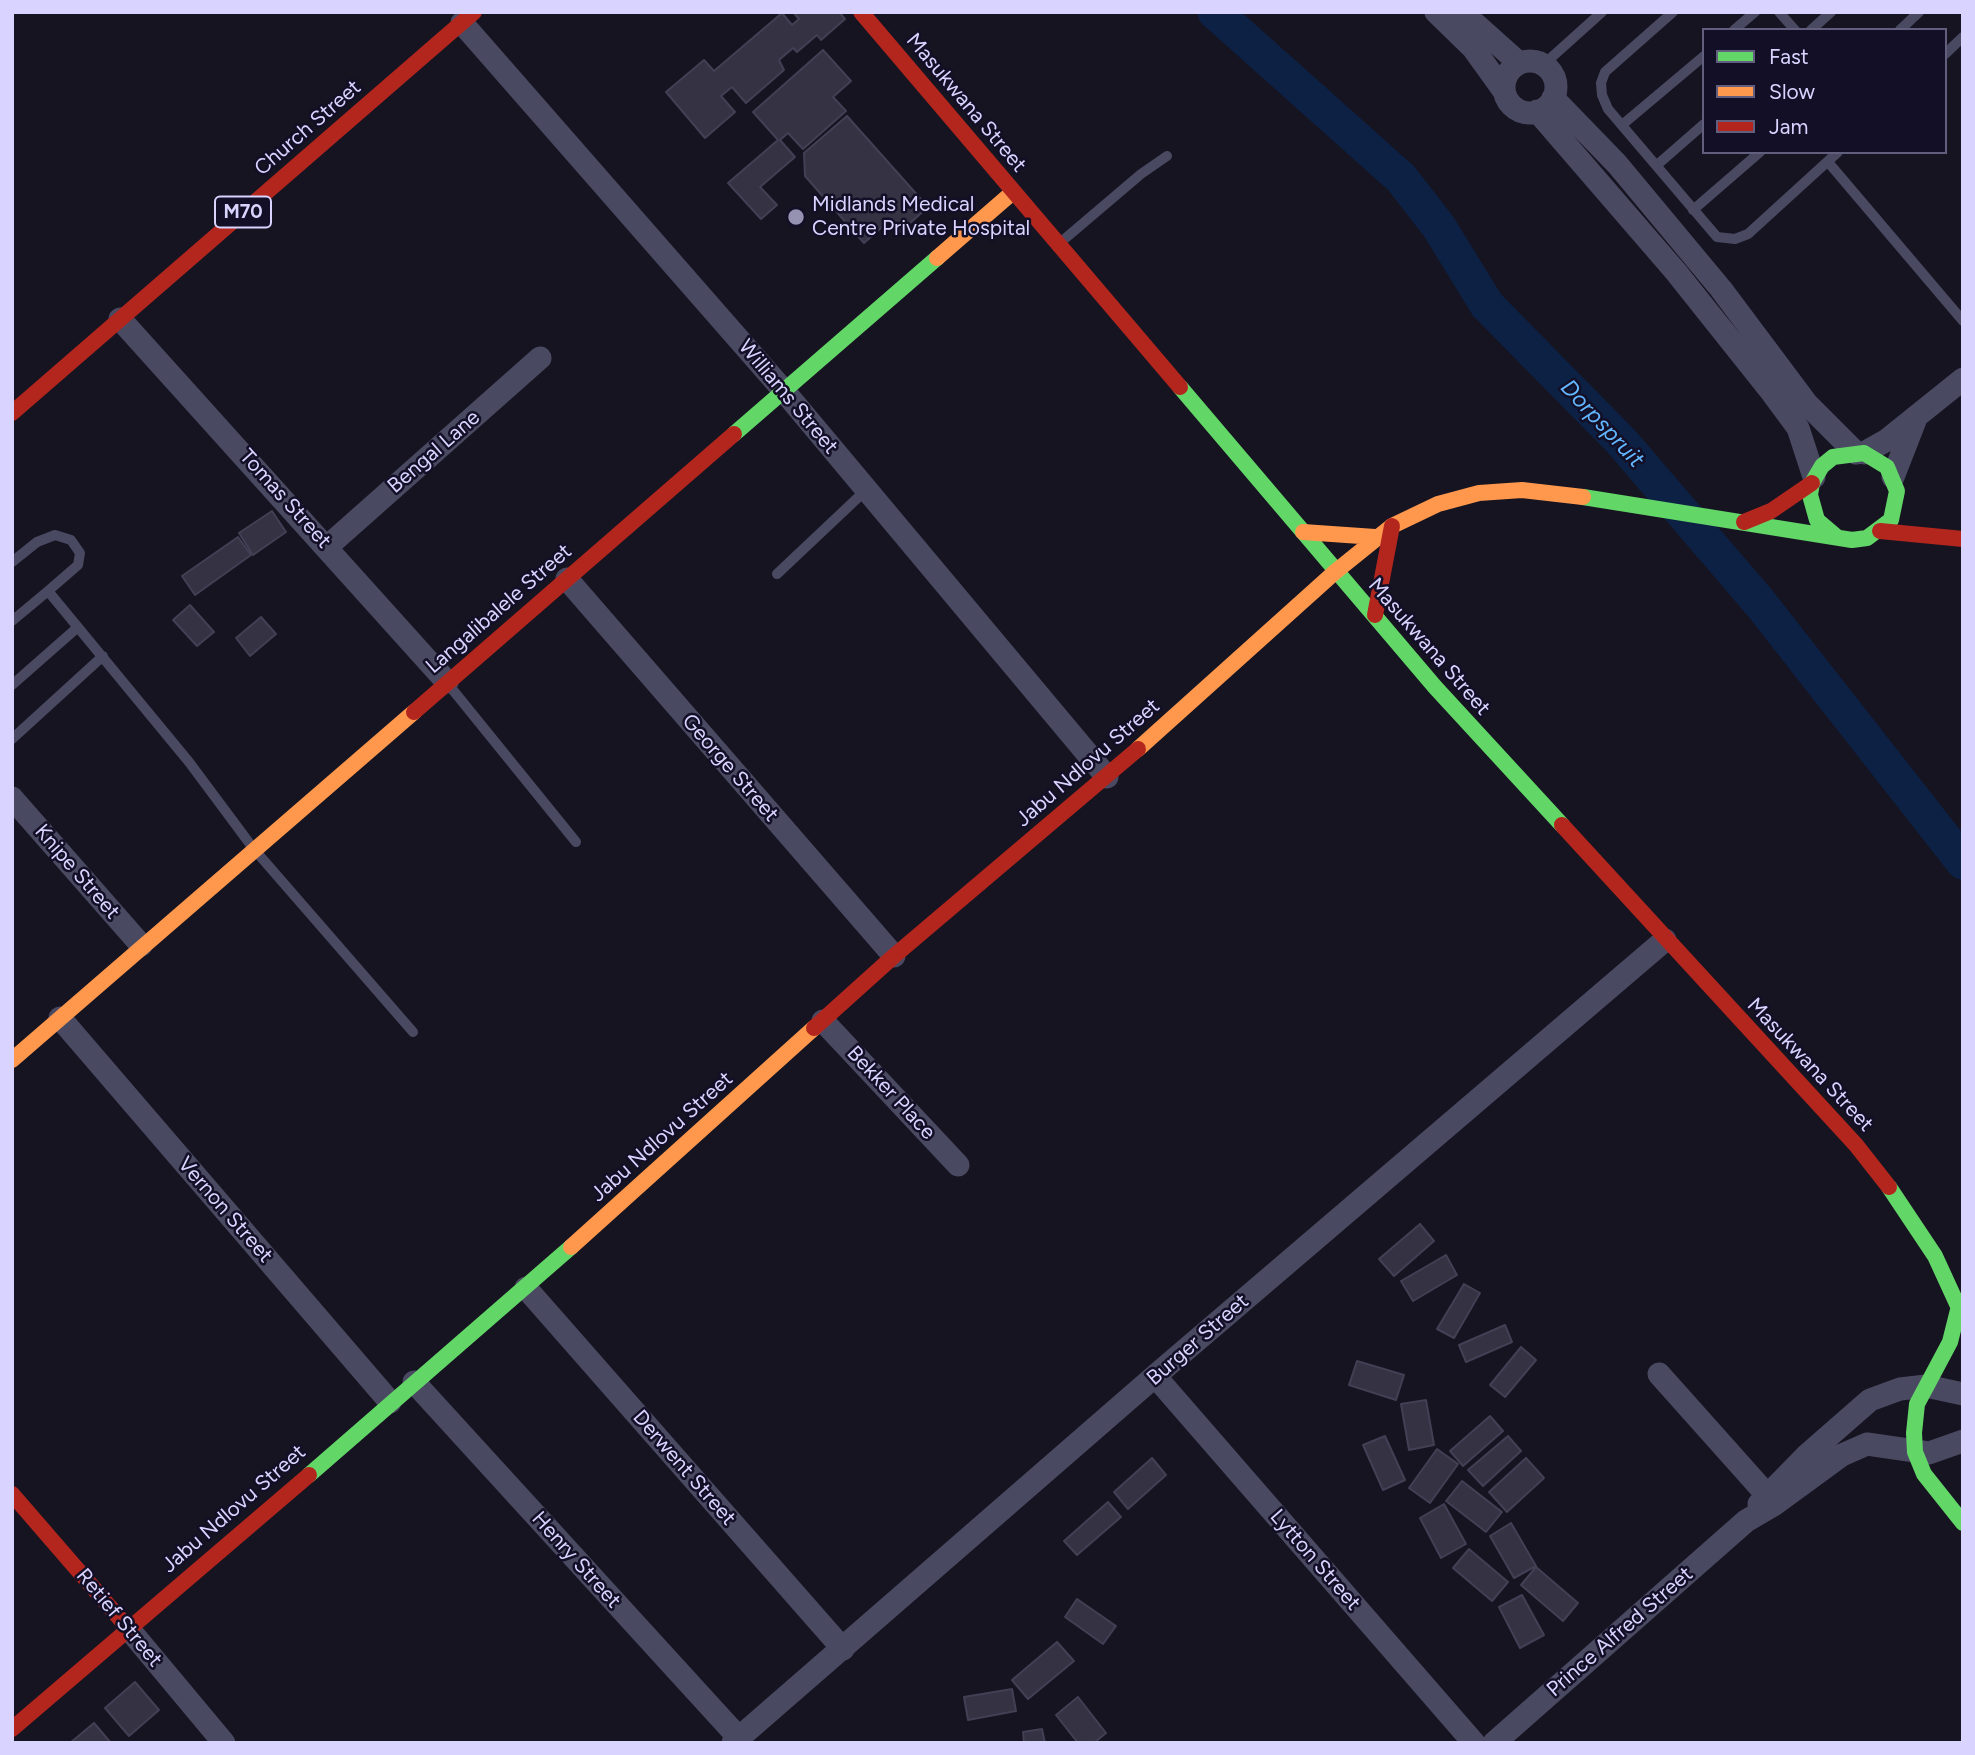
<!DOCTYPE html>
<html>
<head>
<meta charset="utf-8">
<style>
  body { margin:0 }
  #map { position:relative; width:1975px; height:1755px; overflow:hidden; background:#161421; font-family:Figtree,sans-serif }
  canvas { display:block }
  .frame { position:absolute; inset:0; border:14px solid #d9d4ff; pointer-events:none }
  .legend { position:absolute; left:1702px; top:28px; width:245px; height:126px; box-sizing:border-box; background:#130f26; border:2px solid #625e7d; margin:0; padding:9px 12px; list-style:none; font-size:21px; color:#d9d4ff }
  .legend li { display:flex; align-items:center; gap:14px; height:35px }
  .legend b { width:35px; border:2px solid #625e7d }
</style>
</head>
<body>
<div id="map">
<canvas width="1975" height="1755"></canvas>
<div class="frame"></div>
<ul class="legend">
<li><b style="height:9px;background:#63d668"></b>Fast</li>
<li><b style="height:9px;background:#ff974d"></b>Slow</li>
<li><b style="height:9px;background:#b3261e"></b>Jam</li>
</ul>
</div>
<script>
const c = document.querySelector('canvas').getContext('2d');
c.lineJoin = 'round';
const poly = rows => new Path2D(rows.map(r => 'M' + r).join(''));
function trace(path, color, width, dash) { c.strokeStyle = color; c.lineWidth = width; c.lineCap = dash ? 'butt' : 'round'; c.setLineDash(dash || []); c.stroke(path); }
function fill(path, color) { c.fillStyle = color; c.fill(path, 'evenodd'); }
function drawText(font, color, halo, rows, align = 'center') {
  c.font = font + ' Figtree,sans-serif'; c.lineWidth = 5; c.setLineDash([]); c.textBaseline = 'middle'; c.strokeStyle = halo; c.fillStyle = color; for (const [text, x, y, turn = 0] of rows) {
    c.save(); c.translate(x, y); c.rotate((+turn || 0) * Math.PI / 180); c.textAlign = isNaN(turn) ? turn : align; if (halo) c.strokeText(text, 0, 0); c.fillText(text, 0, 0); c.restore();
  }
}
const river = poly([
  [1215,12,1401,178,1439,227,1487,305,1621,441,1760,603,1963,862]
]);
const building = poly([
  [793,12,839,12,845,19,821,40,817,35,797,52,793,48,779,60,784,70,746,103,732,87,721,96,735,112,705,138,666,92,704,60,714,71,782,13,792,25,799,19,793,12],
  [823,50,851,81,833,97,846,111,803,149,788,133,780,140,795,157,760,187,777,205,761,219,728,183,778,140,753,112,823,50],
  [847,116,928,207,900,232,890,220,864,243,805,176,804,153,847,116],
  [272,511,286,532,253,555,239,533,272,511],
  [238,537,251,555,195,595,182,576,238,537],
  [190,605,214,632,197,646,173,620,190,605],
  [261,617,276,634,250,656,236,638,261,617],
  [1420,1224,1434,1241,1394,1276,1379,1259,1420,1224],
  [1446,1255,1457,1275,1413,1301,1401,1281,1446,1255],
  [1464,1284,1480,1293,1454,1338,1437,1329,1464,1284],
  [1505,1325,1512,1342,1466,1362,1459,1345,1505,1325],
  [1521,1347,1536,1360,1505,1397,1490,1385,1521,1347],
  [1357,1361,1404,1375,1396,1400,1349,1385,1357,1361],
  [1426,1400,1434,1445,1409,1450,1401,1404,1426,1400],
  [1490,1416,1503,1431,1463,1466,1450,1451,1490,1416],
  [1385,1436,1405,1480,1383,1490,1363,1445,1385,1436],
  [1508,1436,1521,1451,1483,1486,1468,1470,1508,1436],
  [1437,1449,1458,1464,1430,1503,1409,1488,1437,1449],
  [1152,1458,1166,1475,1128,1509,1114,1492,1152,1458],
  [1526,1458,1544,1478,1507,1512,1489,1492,1526,1458],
  [1462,1481,1502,1512,1486,1532,1446,1501,1462,1481],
  [1108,1502,1121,1517,1077,1555,1064,1541,1108,1502],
  [1444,1504,1466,1544,1441,1558,1420,1518,1444,1504],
  [1511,1523,1536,1566,1514,1578,1490,1536,1511,1523],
  [1469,1549,1508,1582,1492,1601,1453,1568,1469,1549],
  [1536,1567,1578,1603,1563,1621,1521,1585,1536,1567],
  [1522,1595,1544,1635,1520,1648,1499,1607,1522,1595],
  [1077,1599,1116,1626,1103,1644,1065,1617,1077,1599],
  [1057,1642,1074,1661,1028,1699,1012,1680,1057,1642],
  [135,1682,159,1710,129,1736,105,1708,135,1682],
  [1012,1689,1016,1711,968,1720,964,1697,1012,1689],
  [1078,1697,1106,1733,1094,1743,1078,1743,1056,1715,1078,1697],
  [94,1723,111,1743,70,1743,94,1723],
  [1042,1729,1045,1743,1024,1743,1023,1732,1042,1729]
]);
const lane = poly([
  [1673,12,1605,72,1601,83,1602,95,1608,109,1717,237,1735,239,1748,234,1838,152],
  [1779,12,1795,30],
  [1734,30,1755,12],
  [1811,30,1831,12],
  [1900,30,1919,12],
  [1945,54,1963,37],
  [1543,65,1602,12],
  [1622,125,1704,56],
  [1828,162,1963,321],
  [1657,165,1704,124],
  [1693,210,1760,152],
  [1061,242,1141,174,1167,156],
  [12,562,37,542,55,535,71,540,80,553,78,565,48,591],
  [777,574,866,490],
  [12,621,48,591,189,762,253,848,413,1032],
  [448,684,576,842],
  [12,685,78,627],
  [12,739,103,656]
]);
const street = poly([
  [1436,12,1473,48,1504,91],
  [1462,12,1519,63],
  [462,23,784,391,1107,777],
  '1504 87a26 26 0 1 1 52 0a26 26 0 1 1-52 0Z',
  [1553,98,1617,164,1721,289,1807,404,1856,453],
  [1537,111,1676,272,1770,390,1798,428,1814,477],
  [120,319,447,682],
  [1864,453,1887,440,1963,379],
  [1893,477,1916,418],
  [328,546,540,358],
  [567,579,894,956],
  [12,798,141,945],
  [60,1018,390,1402],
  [823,1021,958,1165],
  [526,1288,843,1649],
  [1659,1374,1775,1504],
  [1155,1376,1474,1743],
  [414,1382,739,1738],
  [1759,1504,1806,1456,1870,1400,1900,1389,1926,1386,1963,1394],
  [128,1628,224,1743],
  [733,1743,1155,1376,1665,940],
  [1494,1743,1746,1521,1775,1504,1842,1455,1867,1444,1929,1453,1963,1441]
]);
const fast = poly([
  [1180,387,1435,687,1562,825],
  [734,434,937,258],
  [1583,497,1852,540,1867,538,1891,520,1897,491,1887,467,1864,453,1833,457,1822,466,1812,483,1810,495,1817,520,1837,537],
  [1889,1187,1935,1256,1963,1317],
  [1958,1310,1950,1342,1917,1404,1914,1433,1915,1452,1924,1474,1963,1523],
  [309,1475,571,1247]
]);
const slow = poly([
  [937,258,1013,192],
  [1303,532,1375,537],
  [1138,749,1335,572,1392,526,1438,504,1479,493,1522,490,1583,497],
  [12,1060,414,712],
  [571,1247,814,1028]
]);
const jam = poly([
  [861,12,1180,387],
  [12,413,474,12],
  [1744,522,1771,511,1812,483],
  [1880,531,1963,539],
  [1375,615,1392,526],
  [414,712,734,434],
  [1562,825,1856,1145,1889,1187],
  [814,1028,894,956,1138,749],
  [12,1494,128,1628],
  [12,1729,309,1475]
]);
const markers = [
  [796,217,9,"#9591b1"]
];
const shields = [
  [243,212,56]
];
const shieldNames = [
  ["M70",243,212]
];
const streetNames = [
  ["Masukwana Street",966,103,50],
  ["Church Street",308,128,-41],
  ["Williams Street",788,397,50],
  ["Bengal Lane",434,452,-41],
  ["Tomas Street",285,499,48],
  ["Langalibalele Street",499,609,-41],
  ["Masukwana Street",1429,647,49],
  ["Jabu Ndlovu Street",1088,763,-41],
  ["George Street",730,768,49],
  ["Knipe Street",77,872,49],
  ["Masukwana Street",1810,1065,47],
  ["Bekker Place",891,1093,47],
  ["Jabu Ndlovu Street",662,1137,-42],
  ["Vernon Street",225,1210,49],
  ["Burger Street",1198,1340,-41],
  ["Derwent Street",684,1468,49],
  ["Jabu Ndlovu Street",234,1509,-41],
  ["Henry Street",576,1560,48],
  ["Lytton Street",1315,1560,49],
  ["Retief Street",119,1618,50],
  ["Prince Alfred Street",1620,1632,-41]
];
const poiNames = [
  ["Midlands Medical",812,205],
  ["Centre Private Hospital",812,229]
];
const waterNames = [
  ["Dorpspruit",1602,424,47]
];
trace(river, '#0d2144', 35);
fill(building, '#343243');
trace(building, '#433f54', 2);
trace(lane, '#4a4962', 10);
trace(street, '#4a4962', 23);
trace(fast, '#63d668', 16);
trace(slow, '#ff974d', 16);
trace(jam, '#b3261e', 16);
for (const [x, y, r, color] of markers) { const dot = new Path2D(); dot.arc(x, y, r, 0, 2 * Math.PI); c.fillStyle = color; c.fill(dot); trace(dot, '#130f26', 2.5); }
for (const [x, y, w] of shields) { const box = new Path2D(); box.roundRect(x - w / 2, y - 15.5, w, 31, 5); c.fillStyle = '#130f26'; c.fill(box); trace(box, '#d9d4ff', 2); }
drawText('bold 19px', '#d9d4ff', null, shieldNames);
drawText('21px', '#d9d4ff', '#130f26', streetNames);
drawText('21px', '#d9d4ff', '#130f26', poiNames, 'left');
drawText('italic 23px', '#62b6ff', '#130f26', waterNames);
</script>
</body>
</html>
